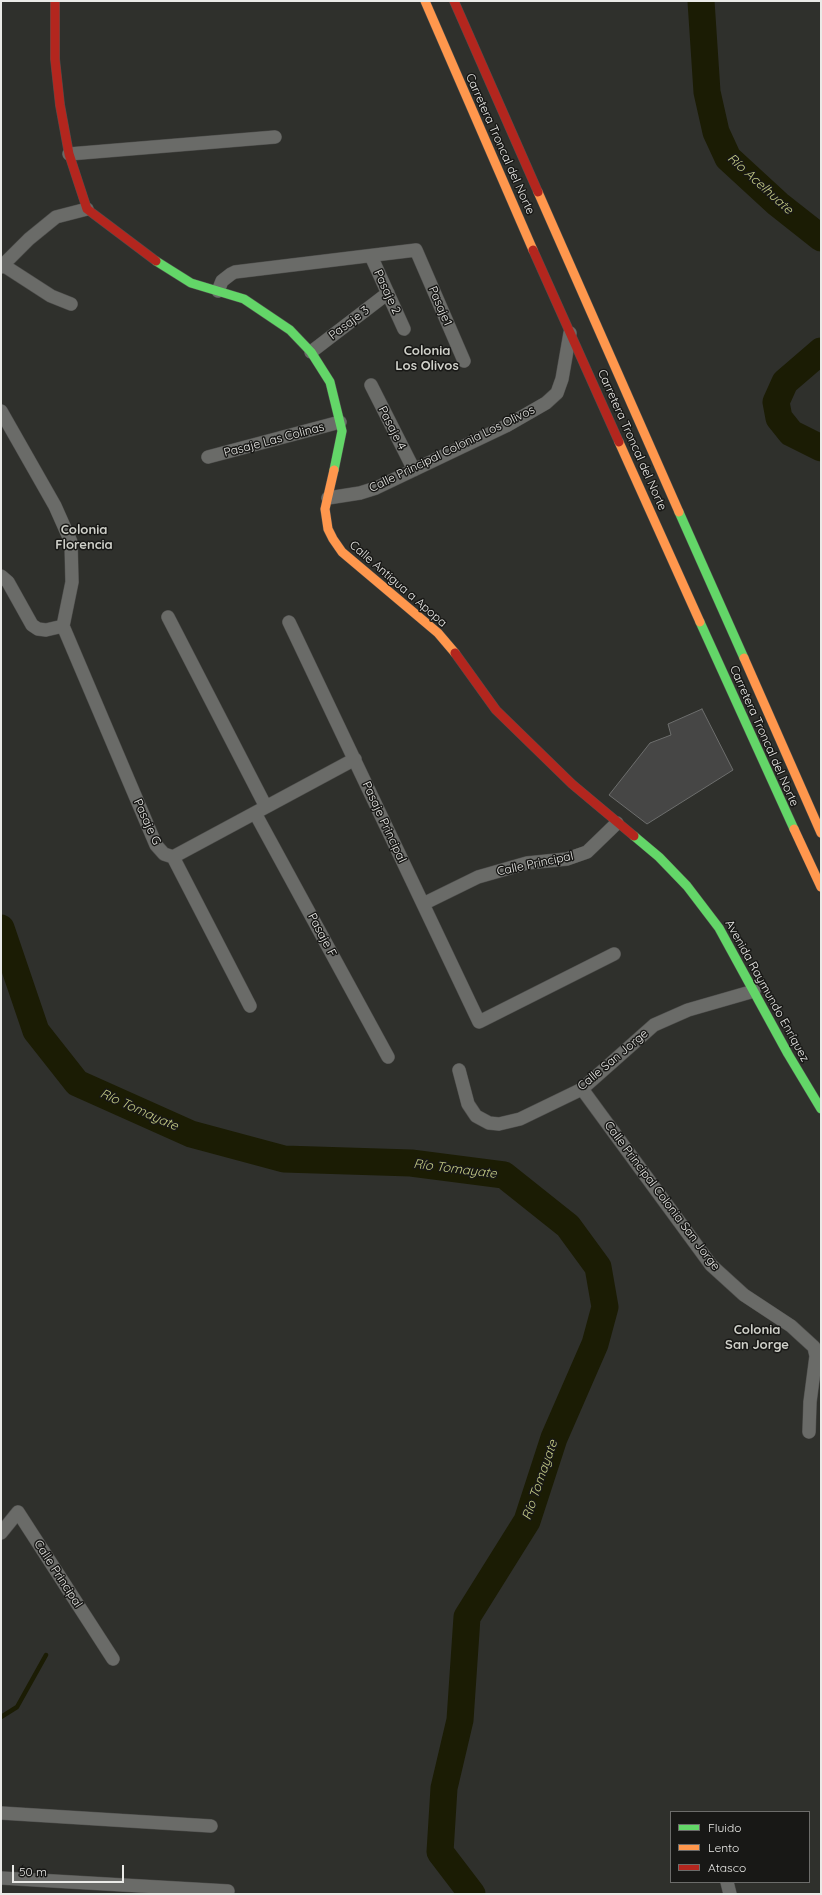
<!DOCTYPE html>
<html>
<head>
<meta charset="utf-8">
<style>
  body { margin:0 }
  #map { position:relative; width:822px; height:1895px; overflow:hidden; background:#2f302c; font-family:Quicksand,sans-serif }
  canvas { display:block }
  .frame { position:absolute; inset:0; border:2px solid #eaeae7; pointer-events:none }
  .legend { position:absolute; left:670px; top:1811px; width:140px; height:72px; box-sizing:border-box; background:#181816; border:1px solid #6c6c6a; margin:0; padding:5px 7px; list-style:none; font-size:12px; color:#eaeae7 }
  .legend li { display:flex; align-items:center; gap:8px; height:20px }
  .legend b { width:20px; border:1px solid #6c6c6a }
  .scale { position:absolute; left:12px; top:1865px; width:112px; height:18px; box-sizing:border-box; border:2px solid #eaeae7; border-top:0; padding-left:5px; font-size:12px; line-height:14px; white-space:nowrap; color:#eaeae7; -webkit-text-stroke:3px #181816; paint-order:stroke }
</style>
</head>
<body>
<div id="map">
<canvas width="822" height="1895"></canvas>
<div class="frame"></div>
<ul class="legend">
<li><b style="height:5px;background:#63d668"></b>Fluido</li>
<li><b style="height:5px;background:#ff974d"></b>Lento</li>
<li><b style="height:5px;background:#b3261e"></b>Atasco</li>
</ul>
<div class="scale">50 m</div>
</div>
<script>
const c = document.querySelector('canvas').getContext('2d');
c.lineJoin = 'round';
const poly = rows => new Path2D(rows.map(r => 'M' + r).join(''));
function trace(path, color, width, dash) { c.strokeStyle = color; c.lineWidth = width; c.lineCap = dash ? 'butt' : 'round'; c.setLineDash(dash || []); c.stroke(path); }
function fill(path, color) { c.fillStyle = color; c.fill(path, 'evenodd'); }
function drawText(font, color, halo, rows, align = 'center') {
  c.font = font + ' Quicksand,sans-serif'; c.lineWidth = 3; c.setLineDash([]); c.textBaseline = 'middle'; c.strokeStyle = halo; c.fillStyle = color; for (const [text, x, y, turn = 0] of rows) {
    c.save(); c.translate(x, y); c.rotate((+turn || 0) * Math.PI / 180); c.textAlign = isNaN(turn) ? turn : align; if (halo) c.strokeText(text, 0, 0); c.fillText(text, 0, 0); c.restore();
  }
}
const stream = poly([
  [1,1717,17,1707,46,1655]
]);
const river = poly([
  [701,1,707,92,716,132,728,158,778,204,821,238],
  [821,351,785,382,776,402,779,418,791,433,821,448],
  [1,928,36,1031,77,1083,191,1134,284,1159,411,1163,504,1175,568,1226,598,1267,605,1307,595,1344,554,1438,527,1521,467,1617,460,1720,444,1788,440,1852,472,1894]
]);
const building = poly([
  [702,709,733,770,647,824,609,795,650,743,671,735,668,724,702,709]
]);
const street = poly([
  [69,154,275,137],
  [371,256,404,329],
  [3,265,51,296,71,304],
  [1,267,29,239,56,217,87,209],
  [218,291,222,281,231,274,235,272,416,250,464,361],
  [311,352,388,293],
  [371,385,414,470],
  [1,411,55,506,71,542,72,582,63,626],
  [208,457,340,422],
  [328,498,360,493,376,488,506,426,546,403,557,393,562,379,570,333],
  [1,576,8,582,32,625,38,629,46,630,63,626],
  [168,617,266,807],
  [289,622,479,1022,614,954],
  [63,626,156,845,164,854,173,857,250,1006],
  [255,813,388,1057],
  [173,857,355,759],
  [423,904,478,877,527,863,567,859,587,852,617,823],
  [459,1070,468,1104,476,1116,489,1123,499,1124,520,1119,582,1089,654,1025,688,1010,754,991],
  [582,1089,711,1265,744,1295,791,1326,814,1347,816,1356,810,1402,809,1432],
  [1,1533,18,1512,113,1659],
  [1,1813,211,1826],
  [1,1878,228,1891],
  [727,1882,730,1894]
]);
const fast = poly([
  [156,261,191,283,244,299,290,330,311,352,330,382,342,431,334,470],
  [679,512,744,658],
  [700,622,794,829],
  [634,836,659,857,687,886,719,928,788,1054,821,1109]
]);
const slow = poly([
  [425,1,533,250],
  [538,192,679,512],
  [619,442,700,622],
  [334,470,325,509,328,529,333,539,342,552,438,633,455,653],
  [744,658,821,833],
  [794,829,821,887]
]);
const jam = poly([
  [55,1,55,59,60,105,69,154,87,209,156,261],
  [454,1,538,192],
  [533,250,619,442],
  [455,653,496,710,572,784,634,836]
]);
const streetNames = [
  ["Carretera Troncal del Norte",500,144,66],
  ["Pasaje 2",387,292,65],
  ["Pasaje1",440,306,67],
  ["Pasaje 3",349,323,-37],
  ["Pasaje 4",392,428,63],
  ["Pasaje Las Colinas",274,440,-15],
  ["Carretera Troncal del Norte",632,440,66],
  ["Calle Principal Colonia Los Olivos",452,449,-26],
  ["Calle Antigua a Apopa",398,584,41],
  ["Carretera Troncal del Norte",764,736,66],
  ["Pasaje G",147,822,65],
  ["Pasaje Principal",384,822,65],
  ["Calle Principal",535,864,-12],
  ["Pasaje F",322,935,62],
  ["Avenida Raymundo Enríquez",767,991,61],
  ["Calle San Jorge",613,1060,-40],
  ["Calle Principal Colonia San Jorge",662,1196,53],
  ["Calle Principal",58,1574,57]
];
const waterNames = [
  ["Río Acelhuate",760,184,42],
  ["Río Tomayate",139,1110,24],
  ["Río Tomayate",455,1169,7],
  ["Río Tomayate",540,1480,-71]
];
const neighbourhoodNames = [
  ["Colonia",427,351],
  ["Los Olivos",427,366],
  ["Colonia",84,530],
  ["Florencia",84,545],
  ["Colonia",757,1330],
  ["San Jorge",757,1345]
];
trace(stream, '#1b1c04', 4.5);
trace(river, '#1b1c04', 27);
fill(building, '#464645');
trace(building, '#6d6e6d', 1);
trace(street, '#4e4e4c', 14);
trace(fast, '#4e4e4c', 10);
trace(slow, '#4e4e4c', 10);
trace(jam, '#4e4e4c', 10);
trace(street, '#6a6b68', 13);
trace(fast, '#63d668', 9);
trace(slow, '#ff974d', 9);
trace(jam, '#b3261e', 9);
drawText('12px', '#eaeae7', '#181816', streetNames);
drawText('italic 13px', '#c3ca83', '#181816', waterNames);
drawText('bold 13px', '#cfd0c9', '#181816', neighbourhoodNames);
</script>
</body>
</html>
